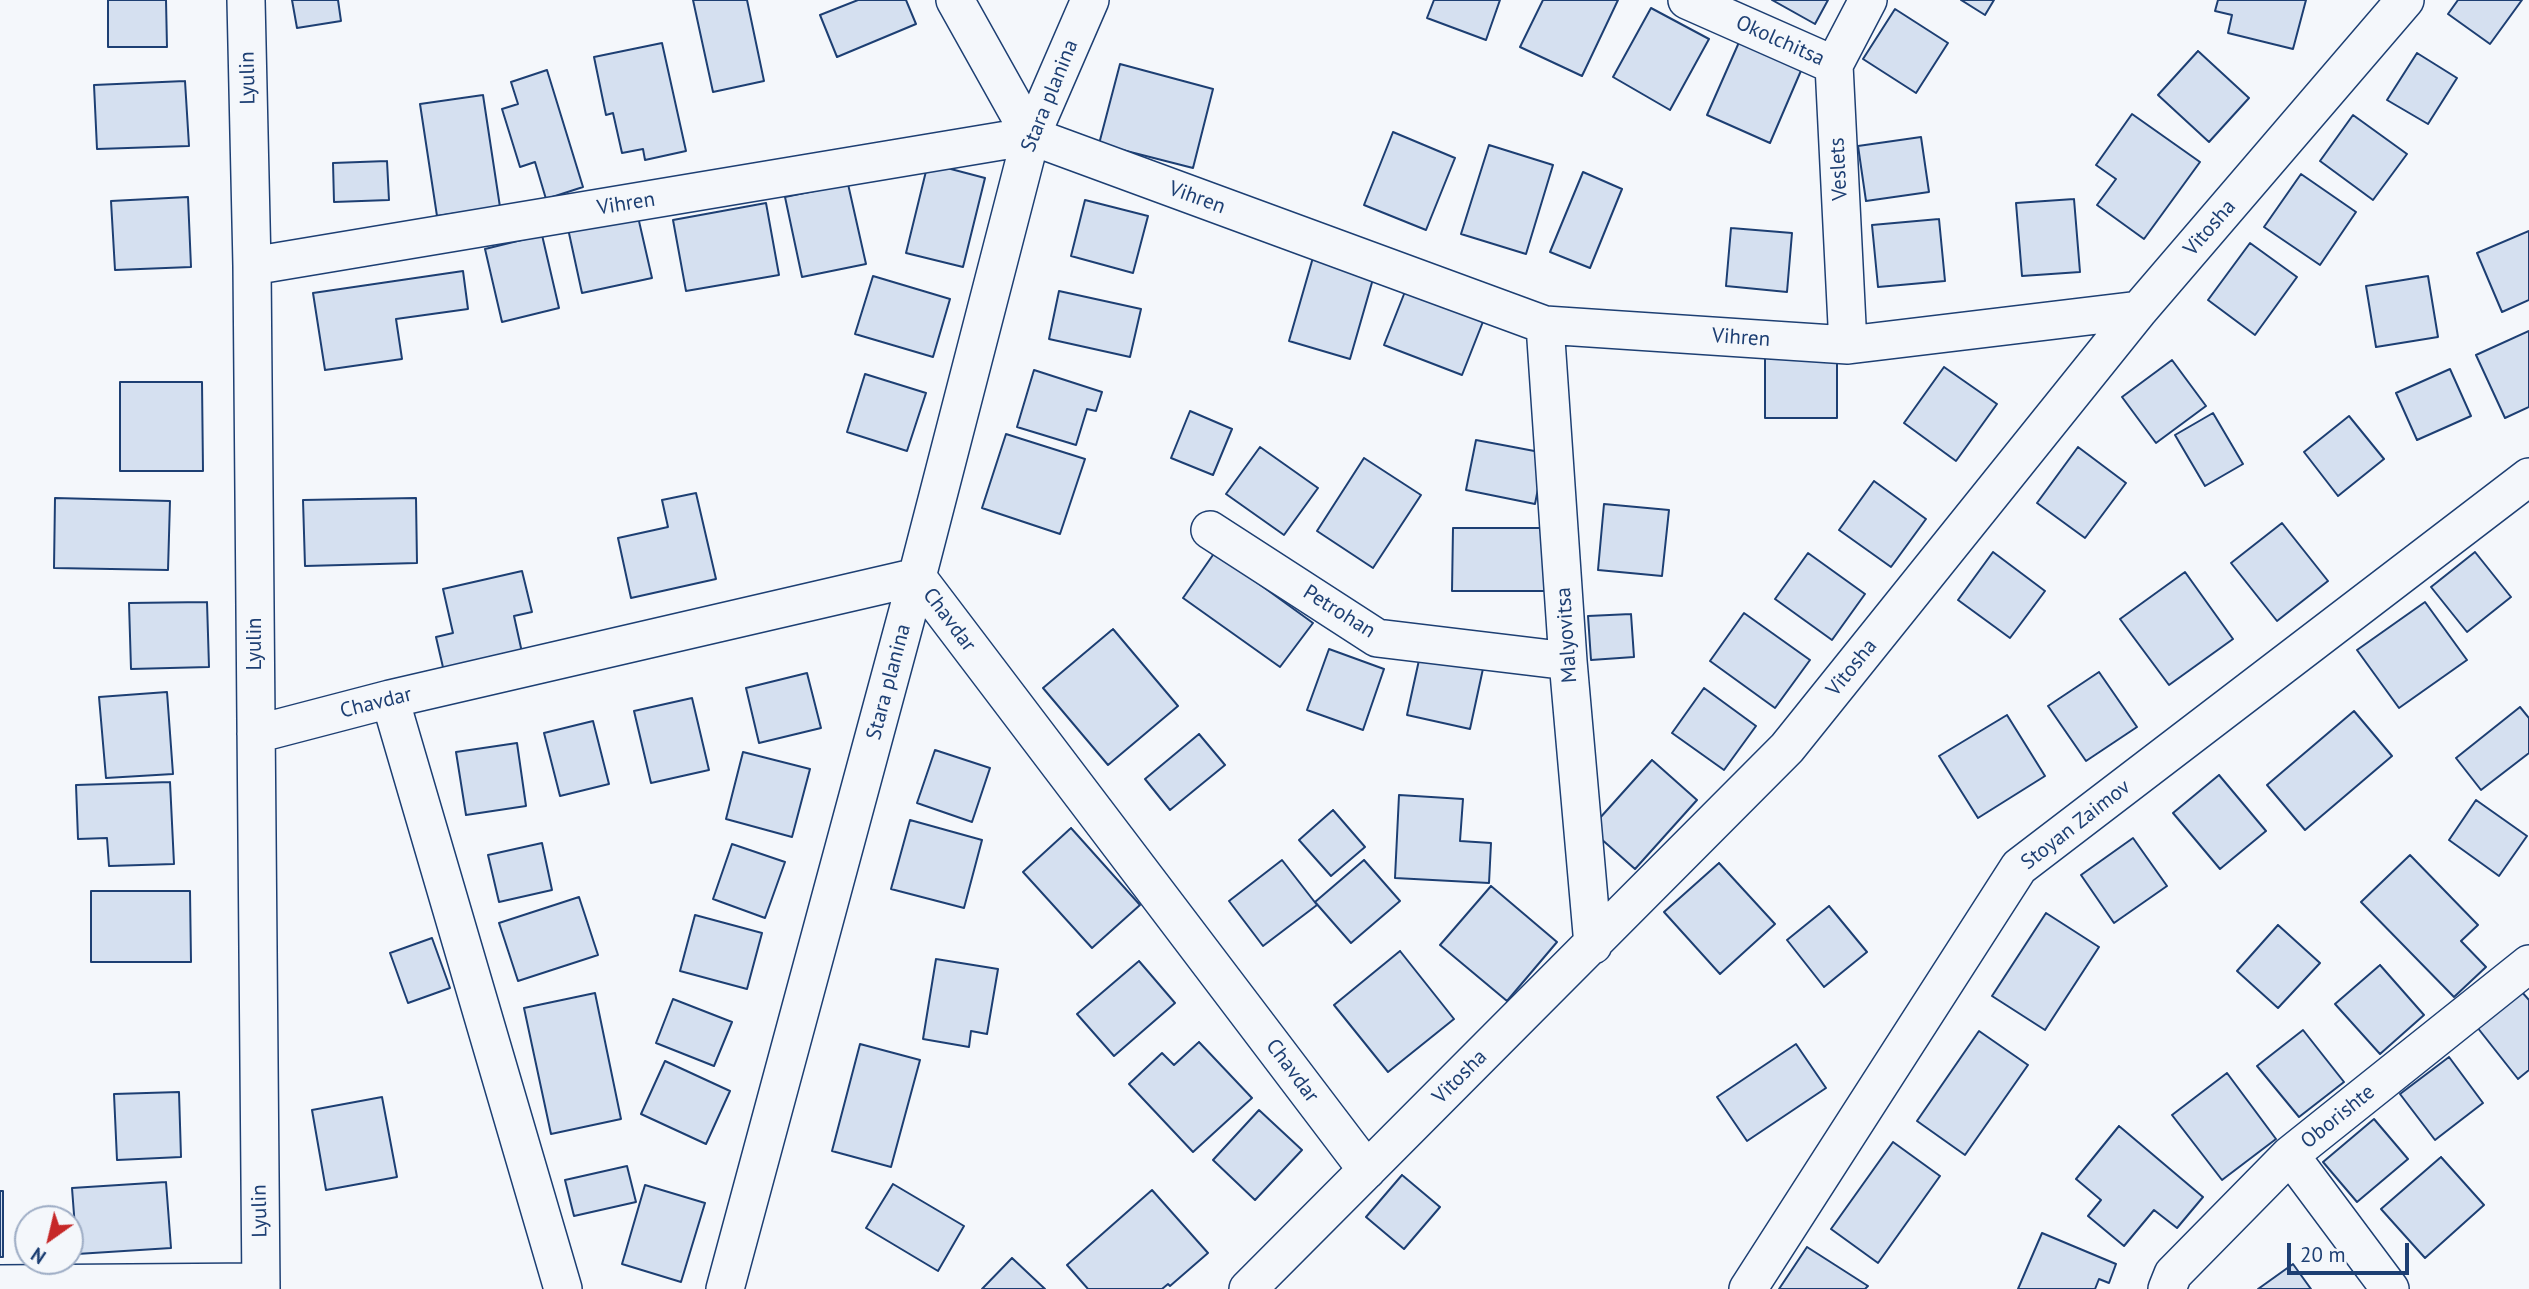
<!DOCTYPE html>
<html>
<head>
<meta charset="utf-8">
<style>
  body { margin:0 }
  #map { position:relative; width:2529px; height:1289px; overflow:hidden; background:#f4f7fb; font-family:"PT Sans",sans-serif }
  canvas { display:block }
  .north { position:absolute; left:14px; top:1205px; width:70px; height:70px; box-sizing:border-box; background:#f4f7fb; border:2px solid #9eadc5; border-radius:50%; rotate:214deg; font-size:19px; font-weight:700; line-height:28px; text-align:center; color:#1d3f73 }
  .north::after { content:''; display:block; margin:auto; width:24px; height:32px; background:#c62828; clip-path:polygon(50% 0,100% 100%,50% 72%,0 100%) }
  .scale { position:absolute; left:2287px; top:1243px; width:122px; height:32px; box-sizing:border-box; border:4px solid #1d3f73; border-top:0; padding-left:9px; font-size:21px; line-height:24px; white-space:nowrap; color:#1d3f73; -webkit-text-stroke:5px #f4f7fb; paint-order:stroke }
</style>
</head>
<body>
<div id="map">
<canvas width="2529" height="1289"></canvas>
<div class="north">N</div>
<div class="scale">20 m</div>
</div>
<script>
const c = document.querySelector('canvas').getContext('2d');
c.lineJoin = 'round';
function fill(path, color) { c.fillStyle = color; c.fill(path, 'evenodd'); }
const poly = rows => new Path2D(rows.map(r => 'M' + r).join(''));
function trace(path, color, width, dash) { c.strokeStyle = color; c.lineWidth = width; c.lineCap = dash ? 'butt' : 'round'; c.setLineDash(dash || []); c.stroke(path); }
function drawText(font, color, halo, rows, align = 'center') {
  c.font = font + ' "PT Sans",sans-serif'; c.lineWidth = 5; c.setLineDash([]); c.textBaseline = 'middle'; c.strokeStyle = halo; c.fillStyle = color; for (const [text, x, y, turn = 0] of rows) {
    c.save(); c.translate(x, y); c.rotate((+turn || 0) * Math.PI / 180); c.textAlign = isNaN(turn) ? turn : align; if (halo) c.strokeText(text, 0, 0); c.fillText(text, 0, 0); c.restore();
  }
}
const building = poly([
  [108,0,166,0,167,47,108,47,108,0],
  [292,0,338,0,341,21,297,28,292,0],
  [693,0,747,0,764,81,713,92,693,0],
  [858,0,906,0,916,24,837,57,820,15,858,0],
  [1434,0,1500,0,1486,40,1427,18,1434,0],
  [1543,0,1618,0,1582,76,1520,47,1543,0],
  [1772,0,1828,0,1815,24,1772,0],
  [1961,0,1994,0,1985,15,1961,0],
  [2218,0,2306,0,2293,49,2228,33,2232,15,2215,11,2218,0],
  [2458,0,2522,0,2490,44,2448,14,2458,0],
  [1651,8,1709,39,1670,110,1613,77,1651,8],
  [1895,9,1948,43,1916,93,1863,59,1895,9],
  [1740,40,1803,66,1770,143,1707,115,1740,40],
  [662,43,686,151,645,160,643,149,622,153,613,113,606,115,594,57,662,43],
  [2198,51,2249,98,2209,142,2158,95,2198,51],
  [2417,53,2457,78,2428,124,2387,100,2417,53],
  [1120,64,1213,89,1193,168,1099,144,1120,64],
  [547,70,583,187,546,199,535,162,520,167,502,109,518,104,511,82,547,70],
  [185,81,189,146,97,149,94,85,185,81],
  [483,95,500,207,437,216,420,104,483,95],
  [2132,114,2200,162,2144,239,2097,205,2116,179,2096,165,2132,114],
  [2353,115,2407,154,2373,200,2320,161,2353,115],
  [1393,132,1455,158,1426,230,1364,205,1393,132],
  [1921,137,1929,192,1866,201,1858,146,1921,137],
  [1489,145,1553,165,1526,254,1461,234,1489,145],
  [387,161,389,200,334,202,333,163,387,161],
  [928,163,985,178,963,267,906,253,928,163],
  [1583,172,1622,189,1590,268,1550,252,1583,172],
  [2301,174,2356,212,2320,265,2264,227,2301,174],
  [848,184,866,264,802,277,785,197,848,184],
  [188,197,191,267,115,270,111,201,188,197],
  [2074,199,2080,272,2022,276,2016,203,2074,199],
  [1085,200,1148,216,1133,273,1071,256,1085,200],
  [766,203,779,275,686,291,673,220,766,203],
  [636,208,652,278,582,293,567,224,636,208],
  [1939,219,1945,281,1878,287,1872,225,1939,219],
  [1731,228,1792,233,1787,292,1726,286,1731,228],
  [2529,231,2529,300,2502,312,2477,253,2529,231],
  [542,235,559,308,502,322,485,249,542,235],
  [2250,243,2297,277,2255,335,2208,300,2250,243],
  [1314,254,1375,272,1350,359,1289,341,1314,254],
  [463,271,468,309,396,319,402,359,325,370,313,293,463,271],
  [873,276,950,299,933,357,855,334,873,276],
  [2428,276,2438,337,2376,347,2366,286,2428,276],
  [1408,284,1486,314,1462,375,1384,345,1408,284],
  [1059,291,1141,309,1130,357,1049,339,1059,291],
  [2529,331,2529,407,2505,418,2476,355,2529,331],
  [1765,358,1837,358,1837,418,1765,418,1765,358],
  [2172,360,2206,406,2156,443,2122,397,2172,360],
  [1944,367,1997,404,1956,461,1904,423,1944,367],
  [2450,369,2471,416,2417,440,2396,393,2450,369],
  [1034,370,1102,392,1096,411,1087,409,1076,445,1017,427,1034,370],
  [865,374,926,393,907,451,847,432,865,374],
  [120,382,202,382,203,471,120,471,120,382],
  [1190,411,1232,429,1213,475,1171,458,1190,411],
  [2213,413,2243,464,2205,486,2175,435,2213,413],
  [2349,416,2384,459,2338,496,2304,452,2349,416],
  [1006,434,1085,459,1060,534,982,508,1006,434],
  [1476,440,1545,453,1535,504,1466,490,1476,440],
  [1260,447,1318,488,1284,535,1226,494,1260,447],
  [2078,447,2126,483,2085,538,2037,503,2078,447],
  [1364,458,1421,495,1373,568,1317,531,1364,458],
  [1874,481,1926,519,1891,567,1839,530,1874,481],
  [696,493,716,579,631,598,618,538,668,527,662,500,696,493],
  [55,498,170,501,168,570,54,568,55,498],
  [416,498,417,563,305,566,303,500,416,498],
  [1604,504,1669,510,1662,576,1598,570,1604,504],
  [2282,523,2328,581,2277,621,2231,563,2282,523],
  [1453,528,1545,528,1545,591,1452,591,1453,528],
  [1215,552,1313,623,1280,667,1183,598,1215,552],
  [1993,552,2045,591,2010,638,1958,600,1993,552],
  [2475,552,2511,597,2467,632,2431,587,2475,552],
  [1808,553,1865,594,1832,640,1775,599,1808,553],
  [522,571,532,612,514,616,523,657,445,676,436,637,453,633,443,589,522,571],
  [2185,572,2233,639,2169,685,2120,619,2185,572],
  [207,602,209,667,131,669,129,603,207,602],
  [2425,602,2467,660,2399,708,2357,650,2425,602],
  [1744,613,1810,660,1775,708,1710,661,1744,613],
  [1631,614,1634,657,1591,660,1588,616,1631,614],
  [1113,629,1178,706,1108,765,1043,688,1113,629],
  [1329,649,1384,669,1363,730,1307,710,1329,649],
  [1421,651,1484,664,1470,729,1407,715,1421,651],
  [2099,672,2137,727,2086,761,2048,706,2099,672],
  [807,673,821,728,759,743,746,688,807,673],
  [1704,688,1756,726,1724,770,1672,733,1704,688],
  [167,692,173,774,106,778,99,697,167,692],
  [692,698,709,770,651,783,634,711,692,698],
  [2520,707,2529,718,2529,753,2481,790,2456,758,2520,707],
  [2354,711,2392,756,2305,830,2267,785,2354,711],
  [2007,715,2045,776,1978,818,1939,756,2007,715],
  [593,721,609,784,560,796,544,733,593,721],
  [1199,734,1225,765,1170,810,1145,779,1199,734],
  [517,743,526,806,466,815,456,752,517,743],
  [935,750,990,768,972,822,917,803,935,750],
  [743,752,810,769,792,837,726,819,743,752],
  [1652,760,1697,800,1635,869,1590,829,1652,760],
  [2219,775,2266,831,2220,869,2173,813,2219,775],
  [170,782,174,864,109,866,107,838,78,839,76,785,170,782],
  [1399,795,1463,799,1460,841,1491,843,1489,883,1395,878,1399,795],
  [2476,800,2527,836,2499,876,2449,840,2476,800],
  [1333,810,1365,847,1331,876,1299,840,1333,810],
  [910,820,982,840,964,908,891,889,910,820],
  [1071,828,1140,905,1092,948,1023,872,1071,828],
  [2133,838,2167,886,2114,923,2081,875,2133,838],
  [542,843,552,890,499,902,488,855,542,843],
  [732,844,785,862,765,918,713,899,732,844],
  [2410,855,2478,925,2461,941,2486,967,2454,997,2361,902,2410,855],
  [1282,860,1317,905,1263,946,1229,901,1282,860],
  [1364,860,1400,901,1351,943,1315,902,1364,860],
  [1719,863,1775,924,1720,974,1664,912,1719,863],
  [1491,886,1557,942,1507,1001,1440,945,1491,886],
  [91,891,190,891,191,962,91,962,91,891],
  [579,897,598,955,518,981,499,923,579,897],
  [1829,906,1867,952,1824,987,1787,940,1829,906],
  [2046,913,2099,947,2045,1030,1992,996,2046,913],
  [695,915,762,933,747,989,680,971,695,915],
  [2278,925,2320,963,2278,1008,2237,971,2278,925],
  [432,938,450,988,408,1003,390,953,432,938],
  [1400,951,1454,1019,1388,1072,1334,1005,1400,951],
  [936,959,998,969,987,1034,971,1031,969,1047,923,1039,936,959],
  [1139,961,1175,1003,1114,1056,1077,1014,1139,961],
  [2380,965,2424,1015,2380,1054,2335,1004,2380,965],
  [2521,991,2529,1000,2529,1070,2518,1079,2477,1027,2521,991],
  [595,993,621,1119,551,1134,524,1008,595,993],
  [673,999,732,1022,714,1066,656,1043,673,999],
  [2303,1030,2344,1082,2299,1117,2257,1066,2303,1030],
  [1979,1031,2028,1065,1965,1155,1917,1121,1979,1031],
  [1199,1042,1252,1098,1193,1152,1129,1084,1162,1053,1174,1065,1199,1042],
  [860,1044,920,1060,891,1167,832,1151,860,1044],
  [1796,1044,1826,1088,1747,1141,1717,1097,1796,1044],
  [2449,1057,2483,1103,2435,1140,2400,1094,2449,1057],
  [665,1061,730,1091,706,1144,641,1114,665,1061],
  [2227,1073,2276,1139,2222,1180,2172,1115,2227,1073],
  [179,1092,181,1157,117,1160,114,1094,179,1092],
  [382,1097,397,1177,326,1190,312,1110,382,1097],
  [1259,1110,1302,1150,1255,1200,1213,1160,1259,1110],
  [2374,1119,2408,1159,2357,1202,2323,1162,2374,1119],
  [2119,1126,2203,1197,2177,1228,2154,1210,2124,1246,2088,1216,2101,1200,2076,1179,2119,1126],
  [1893,1142,1940,1176,1878,1263,1831,1229,1893,1142],
  [2441,1157,2484,1205,2425,1258,2381,1209,2441,1157],
  [627,1166,636,1202,574,1216,565,1180,627,1166],
  [1402,1175,1440,1207,1404,1249,1366,1217,1402,1175],
  [166,1182,171,1248,77,1254,72,1188,166,1182],
  [893,1184,964,1226,938,1271,866,1228,893,1184],
  [645,1185,705,1203,681,1282,622,1264,645,1185],
  [1152,1190,1208,1253,1170,1286,1168,1284,1162,1289,1088,1289,1067,1265,1152,1190],
  [0,1191,3,1191,3,1257,0,1257,0,1191],
  [2042,1233,2116,1264,2109,1283,2099,1279,2095,1289,2018,1289,2042,1233],
  [1807,1247,1868,1286,1865,1289,1779,1289,1807,1247],
  [1012,1258,1045,1289,982,1289,1012,1258],
  [2293,1264,2311,1289,2258,1289,2293,1264]
]);
const street = poly([
  [246,0,252,266,261,1289],
  [955,0,1031,136],
  [1687,0,1834,65],
  [252,266,1031,136,1545,325,1848,345,2139,310],
  [1545,325,1568,661,1593,945],
  [1848,345,1834,65,1868,0],
  [1210,530,1377,638,1568,661],
  [390,699,563,1289],
  [256,734,390,699,917,577,1367,1170],
  [2290,1155,2390,1289],
  [0,1284,261,1282],
  [725,1289,917,577,1031,136,1090,0],
  [1248,1289,1787,748,2139,310,2405,0],
  [1748,1289,2019,867,2529,477],
  [2167,1289,2173,1274,2290,1155,2529,964]
]);
const streetNames = [
  ["Okolchitsa",1780,41,24],
  ["Lyulin",248,78,-91],
  ["Stara planina",1050,96,-68],
  ["Veslets",1839,169,-93],
  ["Vihren",1197,198,20],
  ["Vihren",626,204,-9],
  ["Vitosha",2210,228,-49],
  ["Vihren",1741,338,4],
  ["Petrohan",1339,612,32],
  ["Chavdar",949,620,53],
  ["Malyovitsa",1567,635,-94],
  ["Lyulin",255,644,-90],
  ["Vitosha",1852,668,-51],
  ["Stara planina",889,682,-75],
  ["Chavdar",376,703,-14],
  ["Stoyan Zaimov",2076,825,-38],
  ["Chavdar",1292,1071,53],
  ["Vitosha",1460,1077,-45],
  ["Oborishte",2338,1117,-39],
  ["Lyulin",260,1211,-91]
];
fill(building, '#d5e0f0');
trace(building, '#1d3f73', 2);
trace(street, '#1d3f73', 40);
trace(street, '#f4f7fb', 37);
drawText('21px', '#1d3f73', '#f4f7fb', streetNames);
</script>
</body>
</html>
